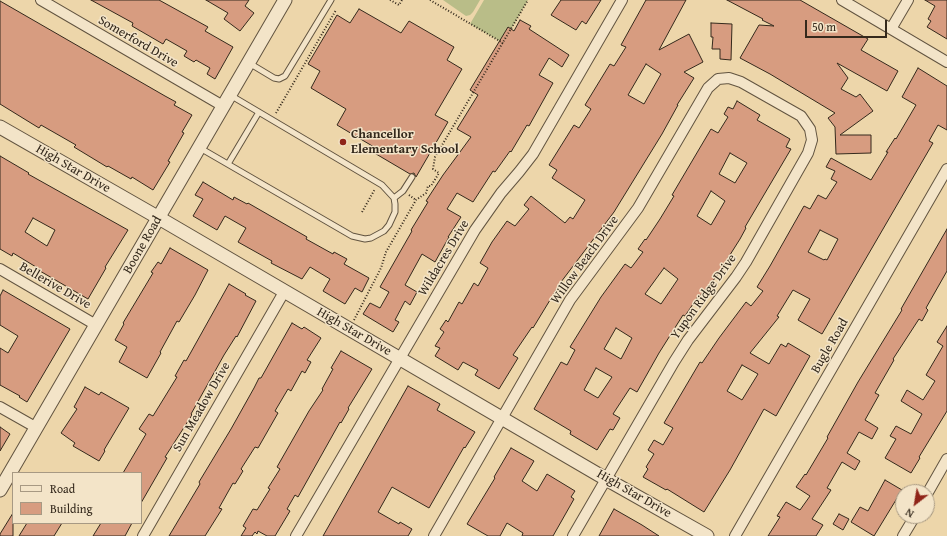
<!DOCTYPE html>
<html>
<head>
<meta charset="utf-8">
<style>
  body { margin:0 }
  #map { position:relative; width:947px; height:536px; overflow:hidden; background:#edd6aa; font-family:"Gentium Book Plus",serif }
  canvas { display:block }
  .legend { position:absolute; left:12px; top:472px; width:130px; height:52px; box-sizing:border-box; background:#f3e4c8; border:1px solid #a79983; margin:0; padding:5px 7px; list-style:none; font-size:12px; color:#34291c }
  .legend li { display:flex; align-items:center; gap:8px; height:20px }
  .legend b { width:20px; border:1px solid #a79983 }
  .north { position:absolute; left:895px; top:484px; width:40px; height:40px; box-sizing:border-box; background:#f3e4c8; border:1px solid #a79983; border-radius:50%; rotate:211deg; font-size:11px; font-weight:700; line-height:16px; text-align:center; color:#34291c }
  .north::after { content:''; display:block; margin:auto; width:14px; height:18px; background:#8f2418; clip-path:polygon(50% 0,100% 100%,50% 72%,0 100%) }
  .scale { position:absolute; left:805px; top:20px; width:82px; height:18px; box-sizing:border-box; border:2px solid #34291c; border-top:0; padding-left:5px; font-size:12px; line-height:14px; white-space:nowrap; color:#34291c; -webkit-text-stroke:3px #f3e4c8; paint-order:stroke }
</style>
</head>
<body>
<div id="map">
<canvas width="947" height="536"></canvas>
<ul class="legend">
<li><b style="height:5px;background:#f3e4c8"></b>Road</li>
<li><b style="height:11px;background:#d79c80"></b>Building</li>
</ul>
<div class="north">N</div>
<div class="scale">50 m</div>
</div>
<script>
const c = document.querySelector('canvas').getContext('2d');
c.lineJoin = 'round';
function fill(path, color) { c.fillStyle = color; c.fill(path, 'evenodd'); }
const poly = rows => new Path2D(rows.map(r => 'M' + r).join(''));
function trace(path, color, width, dash) { c.strokeStyle = color; c.lineWidth = width; c.lineCap = dash ? 'butt' : 'round'; c.setLineDash(dash || []); c.stroke(path); }
function drawText(font, color, halo, rows, align = 'center') {
  c.font = font + ' "Gentium Book Plus",serif'; c.lineWidth = 3; c.setLineDash([]); c.textBaseline = 'middle'; c.strokeStyle = halo; c.fillStyle = color; for (const [text, x, y, turn = 0] of rows) {
    c.save(); c.translate(x, y); c.rotate((+turn || 0) * Math.PI / 180); c.textAlign = isNaN(turn) ? turn : align; if (halo) c.strokeText(text, 0, 0); c.fillText(text, 0, 0); c.restore();
  }
}
const green = poly([
  [443,0,480,0,473,12,470,15,466,16],
  [484,0,528,0,503,43,470,24]
]);
const building = poly([
  [91,0,159,0,208,27,205,31,233,47,215,79,207,74,210,68,196,60,194,62,184,56,187,51,166,39,163,44,132,26,133,23,91,0],
  [206,0,249,0,245,6,254,13,240,31,224,19,228,13,206,0],
  [561,0,601,0,586,24,582,21,576,30,551,15,561,0],
  [646,0,686,0,659,50,689,34,703,62,684,72,694,78,677,105,678,105,662,134,614,212,561,282,533,328,532,327,513,355,518,358,499,389,475,375,478,370,463,362,458,370,435,356,440,348,435,346,444,332,440,329,446,320,448,322,459,302,462,304,474,283,478,286,488,268,480,263,492,242,507,221,515,226,529,209,524,205,531,196,565,223,570,217,573,219,585,200,552,178,557,170,549,165,574,125,579,128,591,109,585,105,610,64,614,66,626,47,621,45,646,0],
  [646,64,661,74,644,104,628,95,646,64],
  [727,0,800,0,868,39,861,50,898,71,887,91,837,63,848,78,841,89,856,97,860,94,873,111,840,135,871,135,871,153,836,154,835,127,828,118,835,113,770,74,740,58,759,25,774,26,762,20,763,19,727,0],
  [925,0,947,0,947,39,927,27,931,21,928,19,935,6,925,0],
  [0,1,165,96,176,102,174,105,192,115,182,132,184,133,168,161,170,162,153,190,132,177,131,179,108,166,107,167,74,147,76,145,41,125,39,128,0,104,0,1],
  [359,9,401,33,409,21,454,47,447,60,462,69,435,115,448,122,416,177,414,173,410,174,371,151,374,147,337,125,346,109,311,88,320,71,308,64,337,15,350,23,359,9],
  [520,20,531,26,529,29,569,55,562,67,549,58,539,75,553,83,529,126,527,125,511,152,510,151,495,172,493,171,473,202,457,193,447,209,461,217,448,237,449,237,435,262,422,254,405,285,417,292,410,305,405,301,395,320,399,322,393,332,363,314,370,303,380,308,389,292,380,287,412,231,411,230,428,202,426,201,443,175,471,137,457,129,478,95,470,90,508,27,514,31,520,20],
  [711,23,732,24,731,60,720,59,720,49,712,49,713,37,711,37,711,23],
  [918,68,947,86,947,130,938,125,929,141,933,143,822,334,798,320,810,299,793,290,777,316,779,317,750,353,769,364,781,344,786,347,788,343,810,356,776,416,764,409,730,470,704,512,667,489,666,490,643,477,648,469,646,467,654,454,648,450,654,440,663,445,673,428,664,423,700,362,702,363,719,338,746,302,751,306,763,291,757,287,770,266,804,206,810,209,818,195,826,199,837,182,831,179,835,171,826,167,831,158,871,180,888,152,886,152,895,138,896,139,916,105,902,97,918,68],
  [820,230,838,239,827,260,825,259,824,260,808,252,820,230],
  [742,365,758,374,742,400,727,391,742,365],
  [737,101,760,115,757,120,790,139,786,147,791,149,745,227,746,228,740,239,716,277,700,296,699,295,685,316,683,315,659,353,637,392,630,388,613,414,620,418,613,430,610,429,597,450,570,434,571,431,534,409,561,362,567,365,575,350,570,347,601,297,625,264,631,268,643,252,638,249,645,239,646,240,660,219,674,196,672,195,711,129,718,133,728,117,724,114,728,107,733,109,737,101],
  [730,153,747,163,735,183,719,174,730,153],
  [711,191,725,201,711,225,697,216,711,191],
  [664,268,678,279,661,304,645,294,664,268],
  [616,328,632,338,621,359,604,349,616,328],
  [596,368,612,377,598,398,584,390,596,368],
  [0,156,29,173,28,174,128,230,105,267,106,268,88,299,40,271,41,270,13,253,12,256,0,249,0,156],
  [33,218,55,230,47,246,25,232,33,218],
  [203,182,233,200,234,197,247,204,248,203,307,237,306,239,333,254,334,252,347,259,344,264,369,278,362,292,355,288,345,304,323,291,330,279,310,267,302,279,271,263,272,261,238,242,246,228,225,216,217,230,193,216,203,199,195,195,203,182],
  [947,229,947,271,926,308,928,310,922,321,919,319,893,359,894,360,875,393,879,395,865,420,878,428,872,439,859,432,847,453,860,461,855,470,842,462,827,488,831,490,812,519,823,525,816,536,768,536,780,517,777,516,786,502,800,510,810,496,796,487,805,474,806,475,828,438,827,437,858,382,902,310,901,309,947,229],
  [170,248,208,270,195,295,179,322,177,321,160,352,161,353,147,378,119,362,127,347,115,340,124,324,123,323,153,273,151,272,158,262,161,264,170,248],
  [229,284,246,294,245,295,256,301,237,337,236,336,224,355,191,414,192,415,165,457,167,458,141,503,141,473,123,473,146,434,139,429,149,414,153,416,177,377,175,376,184,360,186,361,229,284],
  [3,290,70,329,27,402,19,397,20,396,0,385,0,348,8,353,18,336,0,325,0,296,3,290],
  [292,323,302,329,304,327,321,338,307,360,311,362,305,373,302,371,291,391,288,389,275,411,278,413,258,448,255,447,241,469,243,471,235,484,233,483,219,508,222,509,205,536,169,536,200,484,199,482,231,429,254,388,259,378,261,378,292,323],
  [947,326,947,411,919,457,920,458,911,473,885,458,896,439,890,436,896,426,911,434,922,414,901,401,907,390,923,400,935,381,926,375,943,346,937,342,947,326],
  [341,351,372,369,348,408,349,409,341,423,340,422,298,497,295,495,287,509,290,511,275,536,267,536,258,531,257,534,255,532,252,536,241,536,246,528,243,526,253,509,257,510,270,489,268,488,280,469,277,467,309,411,323,390,322,389,333,369,331,368,341,351],
  [408,386,440,404,437,410,475,432,465,448,464,447,429,508,392,487,378,512,399,524,400,522,412,529,408,536,323,536,408,386],
  [85,387,99,395,101,392,129,408,104,450,105,451,99,461,73,446,75,443,61,433,77,409,74,407,85,387],
  [0,427,10,434,0,451,0,427],
  [511,448,534,461,522,481,537,491,547,474,575,491,571,497,574,499,553,536,522,536,523,533,507,523,500,536,488,536,467,524,495,478,494,477,511,448],
  [885,480,902,490,874,536,851,522,860,507,868,511,885,480],
  [614,509,642,525,659,536,599,536,614,509],
  [13,513,13,536,0,536,0,534,13,513],
  [839,514,849,519,843,530,833,524,839,514],
  [27,523,62,523,54,536,19,536,27,523],
  [101,523,132,523,125,536,93,536,101,523]
]);
const path = poly([
  [390,0,399,5,402,0],
  [430,0,503,43],
  [276,113,336,10],
  [409,195,416,200],
  [362,212,375,189],
  [354,320,381,268,386,252,416,200,426,193,428,186,431,186,439,173,433,169,435,157,528,0]
]);
const service = poly([
  [249,63,274,78,279,79,285,76,331,0],
  [200,148,352,236,365,239,371,238,384,231,389,225,395,212,395,204,394,198,382,185,230,95],
  [228,164,259,112],
  [394,198,403,191,412,177]
]);
const minor = poly([
  [41,0,223,106],
  [842,0,947,62],
  [891,29,908,0],
  [0,269,96,325],
  [0,407,37,428],
  [927,494,947,459],
  [143,536,284,292],
  [296,536,475,230,501,193,519,172,533,154,622,0],
  [434,536,570,300,638,208,708,88,718,79,729,78,741,82,801,116,810,129,812,140,808,153,746,262,736,277,688,340,674,362,573,536],
  [735,536,947,169],
  [903,536,915,516]
]);
const tertiary = poly([
  [0,127,159,218,606,479,707,536],
  [0,490,285,0]
]);
const markers = [
  [343,142,4,"#8f2418"]
];
const streetNames = [
  ["Somerford Drive",138,42,30],
  ["High Star Drive",73,169,30],
  ["Boone Road",143,245,-60],
  ["Wildacres Drive",444,258,-59],
  ["Willow Beach Drive",585,260,-54],
  ["Bellerive Drive",55,286,30],
  ["Yupon Ridge Drive",704,297,-54],
  ["High Star Drive",354,332,30],
  ["Bugle Road",830,346,-60],
  ["Sun Meadow Drive",202,407,-60],
  ["High Star Drive",634,494,30]
];
const poiNames = [
  ["Chancellor",351,135],
  ["Elementary School",351,150]
];
fill(green, '#b9bd88');
fill(building, '#d79c80');
trace(building, '#34291c', 1);
trace(service, '#625440', 7);
trace(minor, '#625440', 12);
trace(tertiary, '#625440', 15);
trace(path, '#34291c', 2, [1, 2]);
trace(service, '#f3e4c8', 5);
trace(minor, '#f3e4c8', 10);
trace(tertiary, '#f3e4c8', 13);
for (const [x, y, r, color] of markers) { const dot = new Path2D(); dot.arc(x, y, r, 0, 2 * Math.PI); c.fillStyle = color; c.fill(dot); trace(dot, '#f3e4c8', 1.5); }
drawText('13px', '#34291c', '#f3e4c8', streetNames);
drawText('bold 13px', '#34291c', '#f3e4c8', poiNames, 'left');
</script>
</body>
</html>
